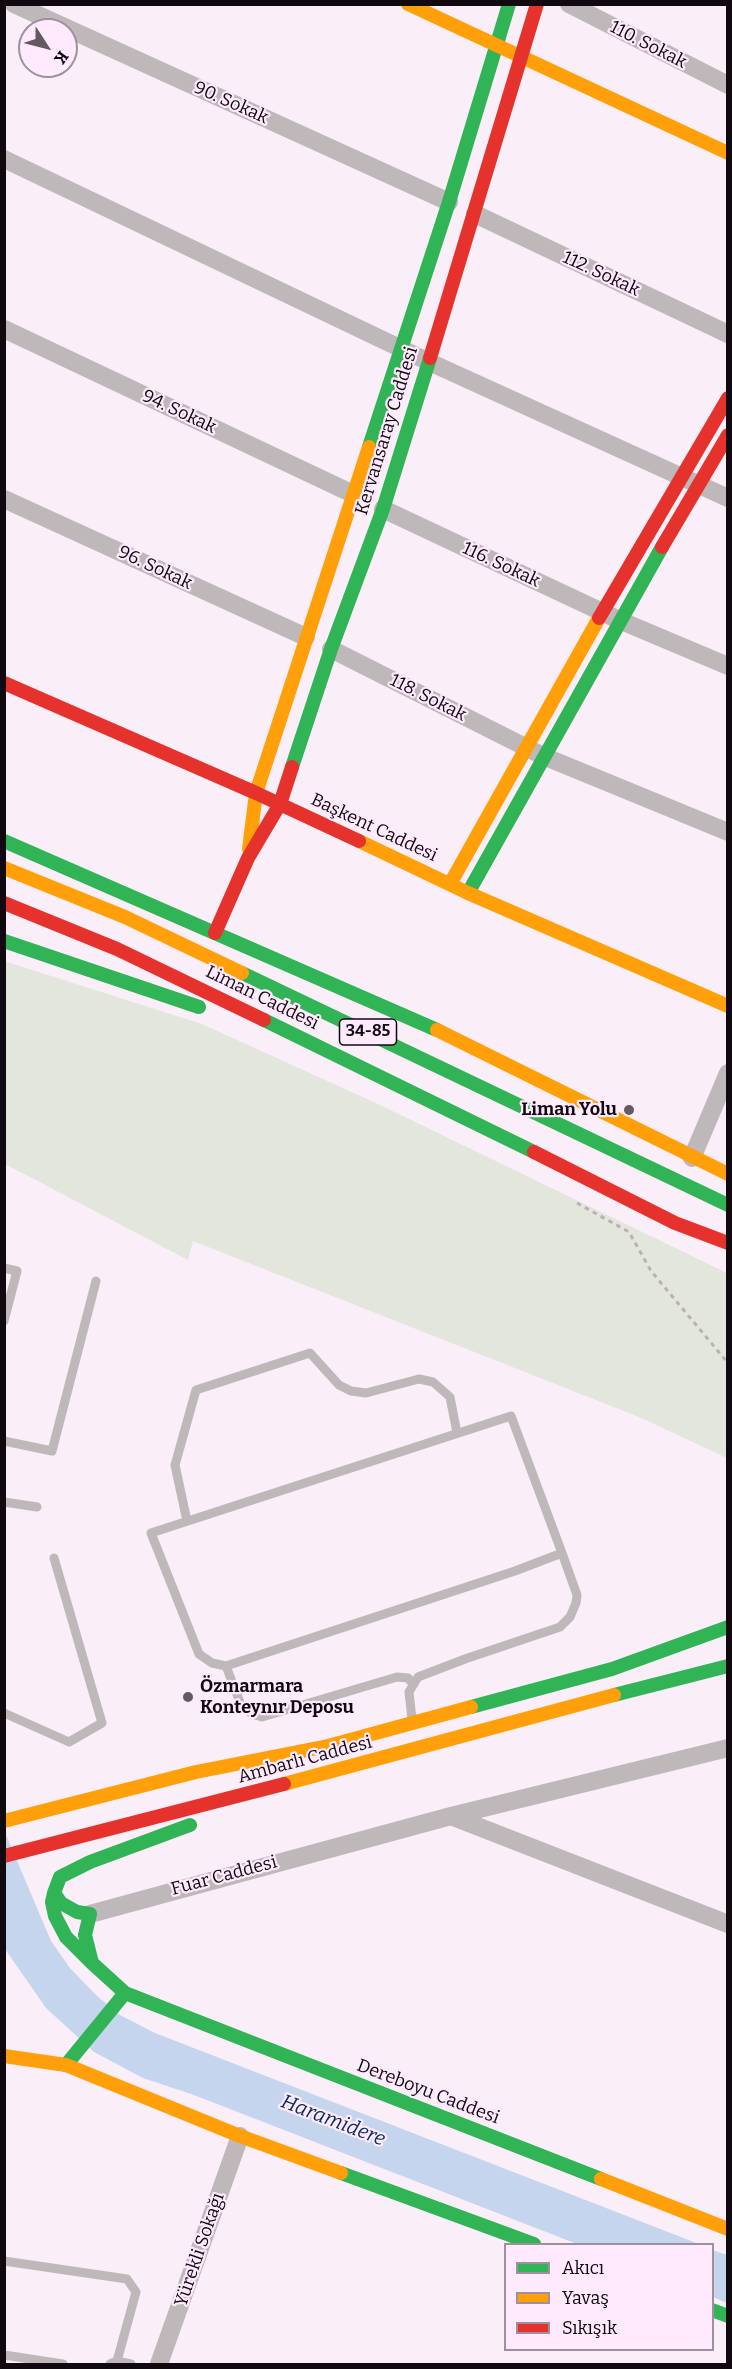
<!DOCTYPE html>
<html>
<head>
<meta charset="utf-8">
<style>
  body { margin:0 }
  #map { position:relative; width:732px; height:2369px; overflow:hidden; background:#faeef8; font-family:Bitter,serif }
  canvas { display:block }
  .frame { position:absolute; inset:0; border:6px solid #100910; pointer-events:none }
  .legend { position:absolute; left:504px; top:2243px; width:210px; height:108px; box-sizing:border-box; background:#feeafc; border:2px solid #9f909e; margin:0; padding:8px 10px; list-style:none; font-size:18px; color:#100910 }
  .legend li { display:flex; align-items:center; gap:12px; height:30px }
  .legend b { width:30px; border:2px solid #9f909e }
  .north { position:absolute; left:18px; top:18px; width:60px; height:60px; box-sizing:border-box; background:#feeafc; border:2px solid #9f909e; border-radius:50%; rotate:126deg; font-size:16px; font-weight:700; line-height:24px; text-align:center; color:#100910 }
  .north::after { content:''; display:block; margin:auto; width:21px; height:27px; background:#625961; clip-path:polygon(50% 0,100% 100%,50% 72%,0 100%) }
</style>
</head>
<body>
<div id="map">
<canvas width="732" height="2369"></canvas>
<div class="frame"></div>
<ul class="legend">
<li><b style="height:8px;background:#30b455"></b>Akıcı</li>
<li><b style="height:8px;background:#ff9f0a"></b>Yavaş</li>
<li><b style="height:8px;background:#e5322d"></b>Sıkışık</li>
</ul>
<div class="north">K</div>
</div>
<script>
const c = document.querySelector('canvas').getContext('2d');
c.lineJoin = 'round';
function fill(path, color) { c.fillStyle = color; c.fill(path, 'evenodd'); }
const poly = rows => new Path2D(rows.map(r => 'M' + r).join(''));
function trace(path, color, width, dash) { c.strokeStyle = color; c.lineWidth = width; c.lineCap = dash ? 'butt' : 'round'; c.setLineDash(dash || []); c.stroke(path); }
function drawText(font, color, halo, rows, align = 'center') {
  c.font = font + ' Bitter,serif'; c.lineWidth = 4.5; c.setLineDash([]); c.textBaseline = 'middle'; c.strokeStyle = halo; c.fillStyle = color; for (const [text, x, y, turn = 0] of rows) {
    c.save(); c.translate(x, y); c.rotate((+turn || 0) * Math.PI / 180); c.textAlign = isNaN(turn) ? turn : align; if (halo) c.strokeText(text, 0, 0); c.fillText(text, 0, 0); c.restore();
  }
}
const green = poly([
  [4,961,202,1024,378,1104,727,1273,727,1458,639,1417,193,1241,188,1260,5,1164]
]);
const water = poly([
  [4,1830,51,1941,70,1968,97,1996,120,2015,155,2033,699,2244,577,2244,194,2095,143,2078,94,2052,46,2008,5,1949],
  [712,2250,727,2255,727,2303,713,2297]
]);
const path = poly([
  [577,1203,629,1232,651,1271,728,1363]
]);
const lane = poly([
  [4,1268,17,1271,4,1321],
  [4,1441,52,1451,96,1281],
  [4,1502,37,1507],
  [187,1521,175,1465,196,1390,310,1353,339,1385,351,1391,366,1393,419,1379,433,1382,450,1397,457,1433],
  [226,1666,241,1705,252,1714,262,1717,397,1677,408,1678,413,1684],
  [4,1713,69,1742,102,1723,54,1558],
  [412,1719,409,1692,418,1677,465,1659,560,1627,570,1617,576,1603,577,1595,562,1553,511,1416,151,1533,199,1654,212,1663,226,1666,515,1571,562,1553],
  [4,2261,127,2279,136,2292,117,2361,110,2364],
  [4,2355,63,2364],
  [117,2361,131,2364]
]);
const street = poly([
  [14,4,449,202],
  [569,4,728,85],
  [4,159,427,361,728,498],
  [475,214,728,334],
  [4,329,353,494],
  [4,499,306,637],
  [383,509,619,620,728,666],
  [331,649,543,756,728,832],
  [692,1158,728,1073],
  [451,1816,728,1924],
  [90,1914,451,1816,728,1748],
  [159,2364,240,2136]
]);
const fast = poly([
  [369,447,449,202,509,4],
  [292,767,331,649,383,509,430,358],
  [4,841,437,1030],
  [468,893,662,547],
  [4,941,199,1007],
  [242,973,728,1205],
  [264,1020,534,1152],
  [612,1669,728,1627],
  [614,1695,728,1666],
  [471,1707,612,1669],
  [54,1893,52,1902,55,1916,66,1937,92,1963],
  [90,1914,85,1935,92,1963,125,1993,601,2179],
  [90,1914,77,1912,61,1903,54,1893,60,1877,90,1862,190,1825],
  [66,2065,125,1993],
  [341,2173,534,2244],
  [712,2310,728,2316]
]);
const slow = poly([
  [408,4,728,153],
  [359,841,468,893,728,1006],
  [249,849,256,793,369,447],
  [4,868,125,917,242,973],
  [450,884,599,618],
  [437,1030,728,1174],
  [284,1784,614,1695],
  [4,1821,196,1772,328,1746,471,1707],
  [4,2056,66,2065,240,2136,341,2173],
  [601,2179,728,2229]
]);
const jam = poly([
  [430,358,537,4],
  [662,547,728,435],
  [599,618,728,398],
  [4,683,256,793,359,841],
  [4,903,117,949,264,1020],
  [215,933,248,858,280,804,292,767],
  [534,1152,675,1223,728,1243],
  [4,1856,284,1784]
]);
const markers = [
  [629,1110,6,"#625961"],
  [188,1697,6,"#625961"]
];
const shields = [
  [368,1032,57]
];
const shieldNames = [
  ["34-85",368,1032]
];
const streetNames = [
  ["110. Sokak",648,45,27],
  ["90. Sokak",231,103,24],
  ["112. Sokak",601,274,25],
  ["94. Sokak",179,412,25],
  ["Kervansaray Caddesi",387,431,-73],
  ["116. Sokak",501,565,25],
  ["96. Sokak",155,568,25],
  ["118. Sokak",428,698,27],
  ["Başkent Caddesi",374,828,25],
  ["Liman Caddesi",262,998,26],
  ["Ambarlı Caddesi",305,1760,-15],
  ["Fuar Caddesi",224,1876,-15],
  ["Dereboyu Caddesi",428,2092,21],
  ["Yürekli Sokağı",200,2250,-71]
];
const poiNames = [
  ["Liman Yolu",617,1110],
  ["Özmarmara",200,1687,"left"],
  ["Konteynır Deposu",200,1708,"left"]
];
const waterNames = [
  ["Haramidere",333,2121,21]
];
fill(green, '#e3e6dc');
fill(water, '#c6d5ee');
trace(path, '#b8b2b6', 3, [4.5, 4.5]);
trace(lane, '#beb8ba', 9);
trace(street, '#beb8ba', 18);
trace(fast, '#30b455', 14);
trace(slow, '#ff9f0a', 14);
trace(jam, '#e5322d', 14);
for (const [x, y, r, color] of markers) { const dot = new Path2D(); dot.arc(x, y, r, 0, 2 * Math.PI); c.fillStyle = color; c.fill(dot); trace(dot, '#feeafc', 2); }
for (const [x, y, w] of shields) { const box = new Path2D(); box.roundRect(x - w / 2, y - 13, w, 26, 4.5); c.fillStyle = '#feeafc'; c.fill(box); trace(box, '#100910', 1.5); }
drawText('bold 16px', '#100910', null, shieldNames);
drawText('18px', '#100910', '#feeafc', streetNames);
drawText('bold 18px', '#100910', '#feeafc', poiNames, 'right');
drawText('italic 20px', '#032c53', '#feeafc', waterNames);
</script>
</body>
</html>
